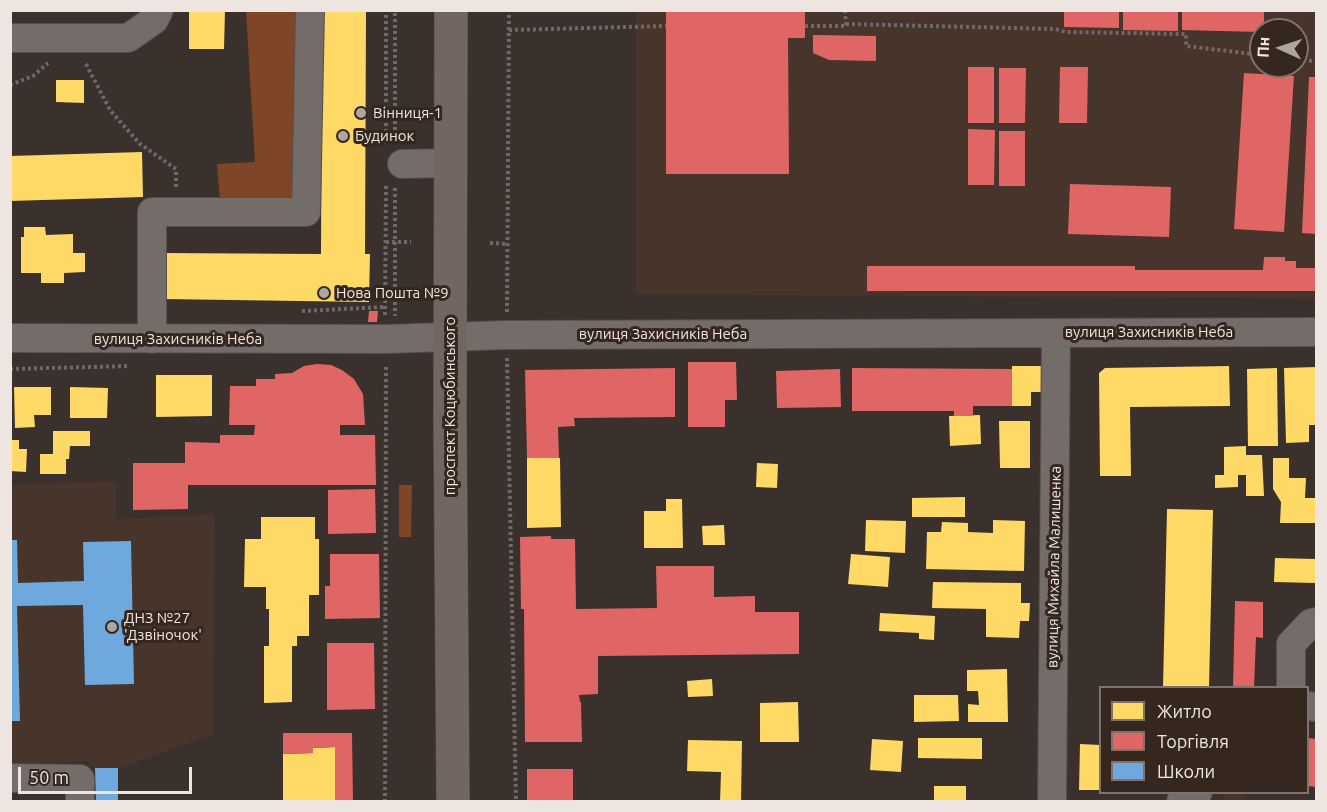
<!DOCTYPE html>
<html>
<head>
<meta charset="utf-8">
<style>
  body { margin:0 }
  #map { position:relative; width:1327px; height:812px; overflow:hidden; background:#3a312d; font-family:Ubuntu,sans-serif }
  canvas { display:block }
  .frame { position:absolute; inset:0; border:12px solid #efe5e0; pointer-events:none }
  .legend { position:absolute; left:1099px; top:686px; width:210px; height:108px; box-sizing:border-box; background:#35261e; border:2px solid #7f726c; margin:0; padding:8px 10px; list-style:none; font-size:18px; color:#efe5e0 }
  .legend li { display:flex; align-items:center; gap:12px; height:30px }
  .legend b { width:30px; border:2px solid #7f726c }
  .north { position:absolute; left:1249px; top:18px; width:60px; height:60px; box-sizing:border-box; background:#35261e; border:2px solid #7f726c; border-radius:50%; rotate:273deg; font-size:16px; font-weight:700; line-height:24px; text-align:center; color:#efe5e0 }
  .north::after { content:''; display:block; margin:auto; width:21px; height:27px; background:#b0a6a1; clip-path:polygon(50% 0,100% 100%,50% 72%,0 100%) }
  .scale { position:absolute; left:18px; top:767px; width:174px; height:27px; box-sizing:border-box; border:3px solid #efe5e0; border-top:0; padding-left:8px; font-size:18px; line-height:21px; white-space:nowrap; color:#efe5e0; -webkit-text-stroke:4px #35261e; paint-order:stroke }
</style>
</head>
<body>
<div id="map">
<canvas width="1327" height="812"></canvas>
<div class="frame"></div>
<ul class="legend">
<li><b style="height:16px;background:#ffd966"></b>Житло</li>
<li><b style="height:16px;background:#e06666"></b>Торгівля</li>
<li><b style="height:16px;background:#6fa8dc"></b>Школи</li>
</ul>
<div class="north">Пн</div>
<div class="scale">50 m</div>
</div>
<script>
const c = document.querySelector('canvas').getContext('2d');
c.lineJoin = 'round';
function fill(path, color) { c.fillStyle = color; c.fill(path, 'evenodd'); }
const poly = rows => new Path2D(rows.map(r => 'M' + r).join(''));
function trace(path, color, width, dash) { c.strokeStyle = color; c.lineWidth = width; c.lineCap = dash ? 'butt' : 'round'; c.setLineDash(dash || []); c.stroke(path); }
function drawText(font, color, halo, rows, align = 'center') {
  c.font = font + ' Ubuntu,sans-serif'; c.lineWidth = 6; c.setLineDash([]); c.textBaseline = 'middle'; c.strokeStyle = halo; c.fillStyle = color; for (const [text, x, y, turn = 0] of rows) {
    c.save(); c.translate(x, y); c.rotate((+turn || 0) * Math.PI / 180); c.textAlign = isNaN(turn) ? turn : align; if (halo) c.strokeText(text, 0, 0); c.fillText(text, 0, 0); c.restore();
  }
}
const built = poly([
  [636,11,1316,11,1316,299,636,294],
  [1261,30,1297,30,1297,66,1261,66],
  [116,482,116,519,214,514,213,735,118,768,95,768,87,761,11,764,10,485,22,483],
  [1224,793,1245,793,1244,801,1224,801]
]);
const green = poly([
  [246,11,310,11,306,212,221,212,217,164,255,162],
  [399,485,412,485,411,537,399,537]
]);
const homes = poly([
  [189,10,225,10,224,49,189,49],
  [322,10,366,10,365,254,370,254,369,302,162,299,162,253,321,254],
  [56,80,84,80,84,103,56,102],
  [142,152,143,197,10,201,10,156],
  [24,227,45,227,46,235,73,234,73,253,85,253,85,272,64,273,64,283,41,283,41,273,21,273,21,237,24,237],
  [1012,366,1044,366,1043,392,1031,392,1031,406,1012,406],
  [1229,366,1230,406,1130,407,1131,476,1100,476,1099,373,1105,368],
  [1316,367,1316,425,1309,425,1309,442,1286,443,1284,368],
  [1277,368,1278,446,1248,446,1247,369],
  [156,375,212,375,212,416,156,417],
  [14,387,51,387,51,415,34,415,35,427,15,428],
  [70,387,108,388,107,418,70,418],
  [980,415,981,444,950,446,949,416],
  [999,421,1030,421,1030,468,1000,468],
  [53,431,90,431,90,446,70,446,69,459,66,459,66,474,40,474,40,454,53,454],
  [10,440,19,440,19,449,27,449,26,472,10,471],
  [1246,446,1246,455,1262,455,1264,496,1246,496,1246,475,1238,475,1238,487,1215,488,1215,475,1224,475,1224,447],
  [527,458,560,458,561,527,527,528],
  [1273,458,1289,458,1289,478,1306,478,1305,498,1316,498,1316,523,1280,523,1281,502,1273,489],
  [757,463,778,464,777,488,756,487],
  [965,497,965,517,912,517,912,498],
  [666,499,682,499,683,548,644,548,644,511,666,511],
  [1167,509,1213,510,1209,688,1163,688],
  [261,517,315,517,315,539,319,539,319,595,309,595,309,636,297,636,297,646,292,646,292,702,264,703,264,646,269,646,269,609,266,609,266,587,244,587,245,539,261,539],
  [866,520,906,521,905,553,865,551],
  [993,520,1025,521,1024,571,926,569,927,532,941,532,942,522,968,523,968,532,993,533],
  [724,525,725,545,703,545,702,526],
  [851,554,890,557,888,587,848,584],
  [1275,558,1316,559,1316,583,1274,582],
  [933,582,1021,583,1021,603,1030,603,1029,621,1020,621,1019,638,986,637,986,609,932,608],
  [880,613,935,616,934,640,919,639,919,633,879,631],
  [1007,669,1008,722,968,722,968,704,979,705,978,691,967,691,967,670],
  [712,679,713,696,688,697,687,681],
  [914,695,958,695,959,721,914,722],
  [798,702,799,742,760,742,760,703],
  [918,738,982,738,982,759,918,758],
  [872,739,903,741,901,772,870,770],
  [688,740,742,741,741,802,720,802,721,772,687,771],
  [1080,744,1100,745,1100,790,1079,790],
  [335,747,335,802,283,802,283,754,313,753,313,748],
  [934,786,966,786,966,802,934,802]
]);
const shops = poly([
  [666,10,805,10,805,38,788,38,789,174,666,174],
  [1064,10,1119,10,1119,28,1064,27],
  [1123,10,1178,10,1178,31,1123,30],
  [1182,10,1264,10,1264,30,1261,30,1261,32,1182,30],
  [813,35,876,36,876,61,829,60,813,53],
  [968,67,994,67,994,123,968,123],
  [1060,67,1088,67,1087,123,1059,123],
  [999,68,1026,68,1025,123,999,123],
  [1244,73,1294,76,1284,232,1234,229],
  [1309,77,1316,77,1316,234,1302,233],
  [968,129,995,130,994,185,968,185],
  [999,131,1025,131,1025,186,999,186],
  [1070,184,1171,187,1169,237,1068,234],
  [1264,257,1285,257,1285,261,1296,261,1296,268,1316,268,1316,291,867,291,867,266,1135,266,1135,270,1263,270],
  [369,311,378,311,377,322,368,322],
  [688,362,736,362,737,400,725,400,725,427,688,427],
  [317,364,331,365,342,370,354,379,363,394,365,425,340,425,340,435,375,435,376,485,188,485,188,509,133,510,133,463,185,463,185,442,220,443,220,435,254,435,255,425,229,425,230,386,256,386,256,379,275,379,275,374,292,373,304,366],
  [675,368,675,417,574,418,575,426,558,427,559,458,527,458,525,370],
  [852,368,1012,369,1012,406,973,406,973,416,954,416,954,411,852,411],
  [840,369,841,407,777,408,776,371],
  [375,489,376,533,328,534,328,490],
  [551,536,551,539,575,539,576,609,657,608,656,566,714,566,714,597,755,596,755,612,799,612,799,654,598,656,598,694,579,695,580,702,581,702,582,742,525,742,524,609,521,609,520,537],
  [330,554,379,554,380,618,325,619,325,586,330,586],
  [1235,601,1263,602,1263,638,1256,637,1254,688,1233,688],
  [327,643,374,643,375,709,327,710],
  [283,733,352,733,353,802,335,802,335,747,313,748,313,753,283,754],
  [1308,738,1316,739,1316,787,1308,786],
  [527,769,573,769,573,802,527,802]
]);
const schools = poly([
  [10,540,17,540,18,583,84,581,83,542,131,541,134,684,85,685,83,605,17,606,20,721,10,721],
  [95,768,118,768,118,802,96,802]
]);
const path = poly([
  [846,24,1055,29,1066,32,1186,34,1186,46,1261,55],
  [805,26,846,26,845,10],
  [509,30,666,26],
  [1297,60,1316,61],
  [86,64,110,110,140,144,176,169,176,188],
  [10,85,33,76,48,63],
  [395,142,395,10],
  [386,144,386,10],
  [395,188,395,316],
  [386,242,411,242],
  [490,243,507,244],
  [302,311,385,307],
  [507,312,509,10],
  [385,315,386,184],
  [507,358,516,802],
  [10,369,130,366],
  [385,802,386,364]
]);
const minor = poly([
  [10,38,128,38,154,20,159,10],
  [402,164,450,163],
  [10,338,386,339,506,335,1316,332],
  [152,339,152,212,306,212,310,10],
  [1291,688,1291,644,1311,623,1316,622],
  [1308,706,1316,707],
  [10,778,80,779,80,802],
  [1052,802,1056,333],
  [1181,802,1182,799,1198,792]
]);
const major = poly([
  [451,10,450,416,453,802]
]);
const markers = [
  [361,113,6,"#b0a6a1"],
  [343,136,6,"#b0a6a1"],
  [324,293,6,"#b0a6a1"],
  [112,627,6,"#b0a6a1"]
];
const poiNames = [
  ["Вінниця-1",373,113],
  ["Будинок",355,136],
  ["Нова Пошта №9",336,293],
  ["ДНЗ №27",124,618],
  ["'Дзвіночок'",124,635]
];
const streetNames = [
  ["вулиця Захисників Неба",1149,332],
  ["вулиця Захисників Неба",663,334],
  ["вулиця Захисників Неба",178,339],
  ["проспект Коцюбинського",450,406,-90],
  ["вулиця Михайла Малишенка",1054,567,-89]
];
fill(built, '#47342a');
fill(green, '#7e4626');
fill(homes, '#ffd966');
fill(shops, '#e06666');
fill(schools, '#6fa8dc');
trace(minor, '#564e4b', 30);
trace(major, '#564e4b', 34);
trace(path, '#6f6865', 4, [3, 3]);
trace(minor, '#736c69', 28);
trace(major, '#716660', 33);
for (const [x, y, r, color] of markers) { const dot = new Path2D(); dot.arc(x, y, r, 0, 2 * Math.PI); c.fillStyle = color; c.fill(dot); trace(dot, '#35261e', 2); }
drawText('15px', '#efe5e0', '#35261e', poiNames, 'left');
drawText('15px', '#efe5e0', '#35261e', streetNames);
</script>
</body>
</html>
